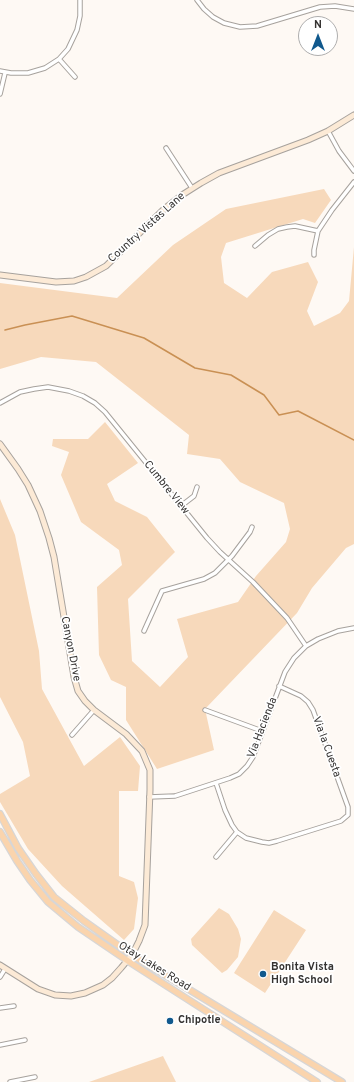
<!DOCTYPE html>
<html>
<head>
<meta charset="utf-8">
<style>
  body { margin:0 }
  #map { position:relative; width:354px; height:1082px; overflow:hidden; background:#fef9f4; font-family:Overpass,sans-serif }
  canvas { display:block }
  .north { position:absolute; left:298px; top:16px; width:40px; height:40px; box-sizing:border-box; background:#fff; border:1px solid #aeadad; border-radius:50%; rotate:0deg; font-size:11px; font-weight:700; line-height:16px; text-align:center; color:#353332 }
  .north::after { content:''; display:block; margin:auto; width:14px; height:18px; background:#11598d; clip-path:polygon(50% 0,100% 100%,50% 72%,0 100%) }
</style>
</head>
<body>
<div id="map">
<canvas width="354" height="1082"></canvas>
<div class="north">N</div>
</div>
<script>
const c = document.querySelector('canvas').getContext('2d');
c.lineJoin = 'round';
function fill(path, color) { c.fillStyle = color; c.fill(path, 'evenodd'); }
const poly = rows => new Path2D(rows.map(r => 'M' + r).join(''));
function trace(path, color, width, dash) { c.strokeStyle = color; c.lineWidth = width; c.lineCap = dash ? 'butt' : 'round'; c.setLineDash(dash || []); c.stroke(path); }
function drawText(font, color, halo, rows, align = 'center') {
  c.font = font + ' Overpass,sans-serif'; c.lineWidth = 3.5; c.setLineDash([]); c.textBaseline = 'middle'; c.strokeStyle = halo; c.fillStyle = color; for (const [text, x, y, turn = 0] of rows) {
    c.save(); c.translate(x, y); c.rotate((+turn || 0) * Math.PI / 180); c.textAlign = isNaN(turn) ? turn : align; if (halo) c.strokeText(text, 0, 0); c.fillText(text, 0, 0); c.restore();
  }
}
const green = poly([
  [324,189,331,200,315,223,303,219,226,243,221,257,224,283,247,298,272,272,308,262,318,282,307,311,314,326,340,313,349,301,354,247,354,544,346,548,312,588,297,613,205,709,214,750,157,769,126,720,126,687,111,680,99,655,97,587,122,565,119,550,81,522,61,475,69,452,52,446,53,439,88,439,105,422,138,463,107,484,115,501,147,517,175,552,128,599,132,661,160,687,188,657,177,619,238,602,256,576,286,542,290,529,284,503,240,482,220,459,187,454,189,435,96,362,41,357,0,369,0,283,117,298,173,245,226,209],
  [0,499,15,535,39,651,42,689,84,766,120,737,140,766,138,791,119,791,119,876,134,882,138,898,134,929,124,940,62,886,28,849,0,802,0,794,30,776,23,742,0,697],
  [219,908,229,914,238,929,241,939,238,957,227,970,222,973,192,945,191,939],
  [274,910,306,930,265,993,234,973],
  [163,1056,176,1082,89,1082]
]);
const stream = poly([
  [5,330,25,325,72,316,144,338,195,368,231,375,264,395,279,415,298,411,354,440]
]);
const street = poly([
  [197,0,204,9,213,17,224,23,240,27,257,26,320,7,335,6,354,9],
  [59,59,75,77],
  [0,71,11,73,28,73,45,68,59,59,68,49,77,30,80,16,80,0],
  [0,94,5,73],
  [328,131,339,151,354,171],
  [166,148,192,188],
  [255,246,268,235,278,229,287,227,295,226,318,231],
  [314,255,314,250,318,231,332,210,354,182],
  [0,403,20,392,34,389,48,387,69,391,83,396,95,403,105,412,207,538,220,552,253,582,287,618,306,646],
  [181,506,194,496,197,487],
  [144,631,162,591,204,579,215,573,232,556,250,532,252,527],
  [205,710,262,731],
  [72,735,94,710],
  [216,783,225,810,232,825,237,832,246,838,262,842,269,843,277,841,341,821,348,815,348,807,313,710,308,702,301,696,279,686],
  [149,797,175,796,230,778,239,774,247,766,253,757,285,672,294,658,306,646,318,639,338,631,354,628],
  [216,857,237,832],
  [0,977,5,969],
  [0,1008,14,1006],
  [0,1045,25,1040],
  [10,1082,35,1077]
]);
const secondary = poly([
  [0,275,56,282,74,281,86,277,106,266,164,209,182,195,201,183,219,173,308,140,328,131,354,115],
  [0,444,18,469,28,485,40,511,49,538,54,557,74,677,78,691,85,701,94,710,126,734,142,751,150,770,150,790,145,925,139,941,132,955,121,968,112,978,103,985,85,993,71,996,55,995,38,989,0,965]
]);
const primary = poly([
  [0,814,18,848,36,874,54,897,84,921,132,955,342,1082],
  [0,832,17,861,30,880,48,902,78,927,131,963,317,1082]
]);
const markers = [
  [263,974,4,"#11598d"],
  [170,1021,4,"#11598d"]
];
const streetNames = [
  ["Country Vistas Lane",147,228,-42],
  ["Cumbre View",166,488,51],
  ["Canyon Drive",70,649,79],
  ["Via Hacienda",263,728,-69],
  ["Via la Cuesta",326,747,70],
  ["Otay Lakes Road",154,967,32]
];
const poiNames = [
  ["Bonita Vista",271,968],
  ["High School",271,981],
  ["Chipotle",178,1021]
];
fill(green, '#f7d9bb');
trace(stream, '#c99054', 1.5);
trace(street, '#a7a29d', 5.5);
trace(secondary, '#a7a29d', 7);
trace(primary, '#d7d6d6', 8);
trace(street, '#fff', 3.5);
trace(secondary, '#fcead6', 5);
trace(primary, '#fad4ad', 5.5);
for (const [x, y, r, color] of markers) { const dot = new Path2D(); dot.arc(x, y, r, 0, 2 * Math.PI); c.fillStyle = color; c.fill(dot); trace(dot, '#fff', 1.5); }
drawText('11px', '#353332', '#fff', streetNames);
drawText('bold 11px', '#353332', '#fff', poiNames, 'left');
</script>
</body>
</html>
